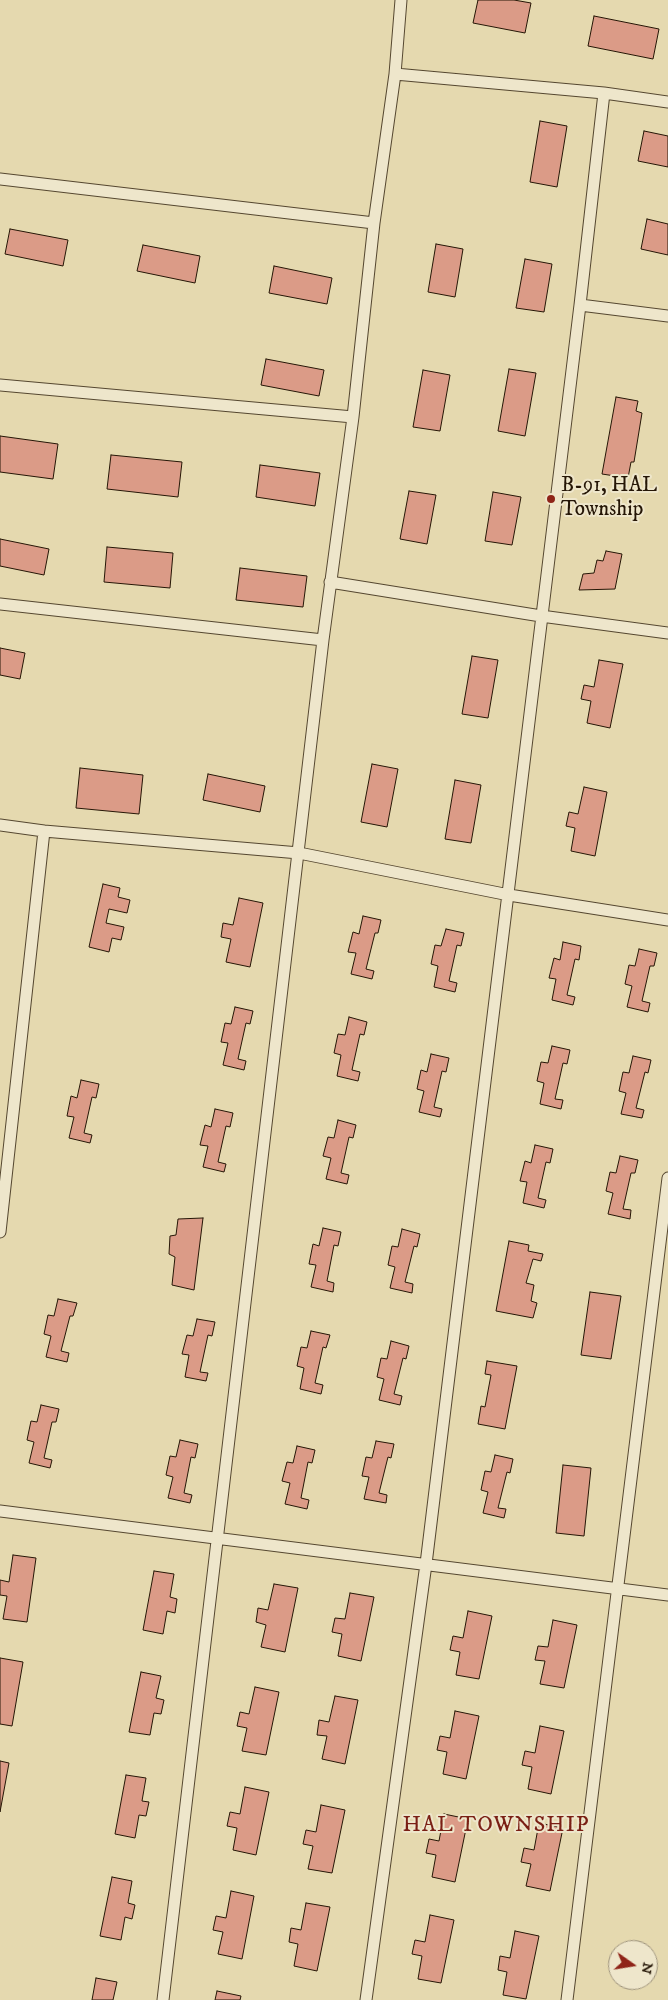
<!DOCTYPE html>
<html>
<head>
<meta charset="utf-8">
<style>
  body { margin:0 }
  #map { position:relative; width:668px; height:2000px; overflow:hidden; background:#e5d9af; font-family:"IM FELL DW Pica",serif }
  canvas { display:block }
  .north { position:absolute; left:608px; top:1940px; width:50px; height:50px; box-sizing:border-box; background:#eee6cb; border:1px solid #9e937c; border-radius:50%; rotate:103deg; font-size:14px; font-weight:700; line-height:20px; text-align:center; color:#251606 }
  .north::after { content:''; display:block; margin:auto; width:18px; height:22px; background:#8f2418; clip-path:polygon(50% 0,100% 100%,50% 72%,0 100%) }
</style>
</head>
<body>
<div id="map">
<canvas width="668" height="2000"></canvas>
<div class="north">N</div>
</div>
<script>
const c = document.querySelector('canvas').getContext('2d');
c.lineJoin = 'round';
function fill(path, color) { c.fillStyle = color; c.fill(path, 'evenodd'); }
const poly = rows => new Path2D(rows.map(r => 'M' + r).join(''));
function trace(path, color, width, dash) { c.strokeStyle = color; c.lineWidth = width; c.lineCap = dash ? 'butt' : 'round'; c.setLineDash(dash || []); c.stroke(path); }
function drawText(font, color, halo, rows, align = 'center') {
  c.font = font + ' "IM FELL DW Pica",serif'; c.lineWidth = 4; c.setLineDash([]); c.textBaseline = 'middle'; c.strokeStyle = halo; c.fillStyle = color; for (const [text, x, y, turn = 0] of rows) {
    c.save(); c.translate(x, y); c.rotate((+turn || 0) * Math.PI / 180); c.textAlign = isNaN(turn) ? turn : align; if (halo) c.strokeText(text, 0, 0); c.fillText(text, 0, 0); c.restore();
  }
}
const building = poly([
  [478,0,514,0,531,3,525,33,473,23,478,0],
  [594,16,659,29,653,59,588,46,594,16],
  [540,121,567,126,557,187,530,182,540,121],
  [644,131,668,136,668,167,638,161,644,131],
  [647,219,668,224,668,255,641,249,647,219],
  [10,229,68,240,63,266,5,254,10,229],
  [436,244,463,249,455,297,428,292,436,244],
  [143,245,200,256,195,283,137,271,143,245],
  [525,259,552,264,544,312,516,308,525,259],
  [274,266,332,278,327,304,269,293,274,266],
  [266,359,324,370,319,396,261,385,266,359],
  [509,369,536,373,525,436,498,431,509,369],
  [423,370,450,375,440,431,413,427,423,370],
  [616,397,638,401,636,411,642,413,634,462,631,462,628,478,602,474,616,397],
  [0,436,58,444,53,479,0,472,0,436],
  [111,455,182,462,178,497,107,489,111,455],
  [260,465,320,473,315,506,256,497,260,465],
  [409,491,436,495,427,544,400,539,409,491],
  [493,492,521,497,512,545,485,541,493,492],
  [0,539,49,549,44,575,0,566,0,539],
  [107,547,173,553,170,588,104,582,107,547],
  [606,551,622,554,615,589,579,590,583,574,594,573,597,560,603,561,606,551],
  [240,568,307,576,303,607,236,600,240,568],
  [0,648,25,653,20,679,0,675,0,648],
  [472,656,498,660,488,718,462,714,472,656],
  [599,660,623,664,610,728,587,723,591,701,581,699,584,685,594,687,599,660],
  [372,764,398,769,387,827,361,822,372,764],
  [80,768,143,775,139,814,76,808,80,768],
  [208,774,265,786,260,812,203,800,208,774],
  [455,780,481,785,471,843,445,839,455,780],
  [584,787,607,792,595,856,571,851,575,828,566,826,569,812,578,814,584,787],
  [103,884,120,888,118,897,130,900,127,913,109,909,106,923,124,927,121,940,112,938,109,952,89,947,103,884],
  [239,898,263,903,250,967,226,962,231,939,221,937,223,923,233,925,239,898],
  [363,916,381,920,378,933,375,933,366,969,374,971,372,979,351,974,356,953,348,952,353,932,359,934,363,916],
  [446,929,464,933,461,946,457,945,449,981,457,983,455,992,434,987,438,966,431,964,435,945,441,946,446,929],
  [563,942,581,946,579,960,575,959,567,995,575,997,573,1005,552,1000,556,979,549,978,554,958,560,960,563,942],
  [639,949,657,953,654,966,650,966,642,1001,650,1003,648,1012,627,1007,632,986,625,984,629,965,635,966,639,949],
  [235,1007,253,1011,250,1024,246,1023,238,1059,246,1061,244,1070,223,1065,228,1043,221,1042,225,1023,231,1024,235,1007],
  [349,1017,367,1022,364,1035,360,1034,352,1070,360,1072,358,1081,337,1076,341,1055,334,1053,338,1034,345,1035,349,1017],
  [552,1046,570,1050,567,1064,563,1063,555,1099,563,1100,561,1109,540,1104,544,1083,537,1081,541,1062,548,1063,552,1046],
  [431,1054,449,1058,446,1072,442,1071,434,1107,442,1109,440,1117,419,1112,424,1091,417,1089,421,1070,427,1072,431,1054],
  [633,1056,651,1060,648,1073,645,1072,636,1108,644,1110,642,1118,621,1114,626,1093,619,1091,623,1072,629,1073,633,1056],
  [81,1080,99,1084,96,1098,92,1097,84,1133,92,1135,90,1143,69,1138,74,1117,67,1116,71,1096,77,1098,81,1080],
  [215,1109,233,1113,230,1127,226,1126,218,1162,226,1164,224,1172,203,1167,208,1146,200,1145,205,1125,211,1127,215,1109],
  [338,1120,356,1125,353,1138,349,1137,341,1173,349,1175,347,1184,326,1179,331,1158,323,1156,328,1137,334,1138,338,1120],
  [535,1145,553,1149,550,1163,546,1162,538,1198,546,1200,544,1208,523,1203,527,1182,520,1181,525,1161,531,1163,535,1145],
  [620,1156,638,1160,635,1173,631,1173,623,1209,631,1210,630,1219,608,1214,613,1193,606,1191,610,1172,616,1173,620,1156],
  [203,1218,194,1290,172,1285,175,1257,169,1254,170,1236,176,1235,178,1219,203,1218],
  [323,1228,341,1232,338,1246,334,1245,327,1281,334,1283,333,1292,311,1287,316,1265,309,1264,313,1244,319,1246,323,1228],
  [402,1229,420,1234,417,1247,414,1246,405,1282,413,1284,412,1293,390,1288,395,1267,388,1265,392,1246,398,1247,402,1229],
  [509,1241,529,1245,528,1251,543,1254,541,1261,533,1259,526,1283,534,1285,531,1301,537,1303,533,1318,496,1311,509,1241],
  [590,1292,621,1296,611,1359,581,1355,590,1292],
  [58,1299,77,1303,73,1316,70,1316,61,1351,69,1353,67,1362,46,1357,51,1336,44,1334,48,1315,54,1316,58,1299],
  [197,1319,215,1322,212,1336,208,1335,200,1372,208,1373,206,1381,185,1377,189,1355,182,1354,187,1335,193,1336,197,1319],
  [311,1331,330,1335,326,1348,323,1347,315,1383,323,1385,321,1394,300,1389,304,1368,297,1366,301,1347,307,1348,311,1331],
  [391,1341,409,1346,406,1359,403,1358,394,1394,402,1396,400,1405,379,1400,384,1379,377,1377,381,1358,387,1359,391,1341],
  [487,1361,517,1366,505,1429,478,1424,481,1406,485,1407,491,1375,485,1374,487,1361],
  [41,1405,59,1409,56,1422,52,1422,44,1458,52,1460,50,1468,29,1463,34,1442,27,1440,31,1421,37,1422,41,1405],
  [180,1440,198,1444,195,1458,191,1457,184,1493,192,1495,190,1503,168,1498,173,1477,166,1475,170,1456,176,1457,180,1440],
  [376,1441,394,1444,391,1458,388,1457,379,1493,387,1495,386,1503,364,1499,369,1477,362,1476,366,1457,372,1458,376,1441],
  [297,1446,315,1450,312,1463,308,1462,301,1498,309,1500,307,1509,285,1504,290,1483,282,1481,287,1462,293,1463,297,1446],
  [495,1455,513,1459,510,1473,507,1472,498,1508,506,1509,504,1518,483,1513,488,1492,481,1490,485,1471,491,1472,495,1455],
  [563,1465,591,1468,584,1536,556,1533,563,1465],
  [13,1555,36,1558,27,1622,3,1619,7,1596,0,1595,0,1580,9,1582,13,1555],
  [154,1571,174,1574,170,1597,177,1599,175,1613,167,1611,163,1634,143,1630,154,1571],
  [274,1584,298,1588,285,1652,261,1647,266,1625,256,1622,258,1608,268,1610,274,1584],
  [350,1593,374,1597,361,1661,338,1656,342,1634,332,1632,335,1618,345,1619,350,1593],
  [468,1611,492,1616,479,1679,456,1675,460,1652,450,1650,453,1636,463,1638,468,1611],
  [553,1620,577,1625,564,1688,540,1684,545,1661,535,1660,538,1646,548,1647,553,1620],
  [0,1658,23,1662,12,1726,0,1724,0,1658],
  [141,1672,161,1676,156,1698,164,1700,161,1714,154,1713,150,1735,129,1732,141,1672],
  [255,1687,279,1692,266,1755,242,1751,247,1728,237,1726,240,1712,249,1714,255,1687],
  [335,1696,358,1700,345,1764,322,1759,327,1736,317,1735,319,1720,329,1722,335,1696],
  [455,1711,479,1716,466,1779,443,1774,447,1752,437,1750,440,1736,450,1738,455,1711],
  [540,1726,564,1731,551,1794,528,1789,532,1767,522,1765,525,1751,535,1753,540,1726],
  [0,1761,9,1763,0,1812,0,1761],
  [126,1775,146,1778,142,1801,149,1802,146,1816,139,1815,135,1838,115,1834,126,1775],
  [245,1787,269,1792,256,1855,233,1850,237,1828,227,1826,230,1812,240,1814,245,1787],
  [321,1805,345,1810,332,1873,308,1869,313,1846,303,1844,306,1830,316,1832,321,1805],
  [444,1814,468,1819,455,1882,432,1877,436,1855,426,1853,429,1839,439,1841,444,1814],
  [539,1823,563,1828,550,1891,526,1886,531,1864,521,1862,524,1848,534,1850,539,1823],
  [112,1877,132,1881,128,1903,135,1905,132,1919,125,1917,121,1940,100,1936,112,1877],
  [231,1891,254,1896,242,1959,218,1954,223,1932,213,1930,216,1916,226,1918,231,1891],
  [306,1903,330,1907,317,1971,294,1966,298,1944,289,1942,291,1928,301,1930,306,1903],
  [430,1915,454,1920,441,1983,418,1979,422,1956,412,1954,415,1940,425,1942,430,1915],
  [515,1931,539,1936,526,1999,503,1995,507,1972,498,1970,500,1956,510,1958,515,1931],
  [96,1978,117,1982,113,2000,92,2000,96,1978],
  [217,1991,241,1996,240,2000,215,2000,217,1991]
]);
const lane = poly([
  [395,74,604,93,668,102],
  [604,93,580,305,668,316],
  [0,179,374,223],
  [0,385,353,417],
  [330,582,541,616,668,633],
  [0,604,323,640],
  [0,825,44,831],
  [0,1232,44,831,299,853,509,895,668,920],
  [0,1511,668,1595],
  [163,2000,323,640,353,417,374,223,395,74,401,0],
  [366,2000,426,1564,580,305],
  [567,2000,668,1178]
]);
const markers = [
  [551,499,5,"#8f2418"]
];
const poiNames = [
  ["B-91, HAL",561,487],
  ["Township",561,511]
];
const neighbourhoodNames = [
  ["HAL TOWNSHIP",496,1826]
];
fill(building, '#db9b87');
trace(building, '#251606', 1);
trace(lane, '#554730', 13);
trace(lane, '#eee6cb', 11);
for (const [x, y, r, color] of markers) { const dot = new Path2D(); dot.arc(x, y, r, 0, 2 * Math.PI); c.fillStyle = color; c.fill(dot); trace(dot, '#eee6cb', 2); }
drawText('21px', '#251606', '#eee6cb', poiNames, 'left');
c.letterSpacing = '1px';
drawText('22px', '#7a1f14', '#eee6cb', neighbourhoodNames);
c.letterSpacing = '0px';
</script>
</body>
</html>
